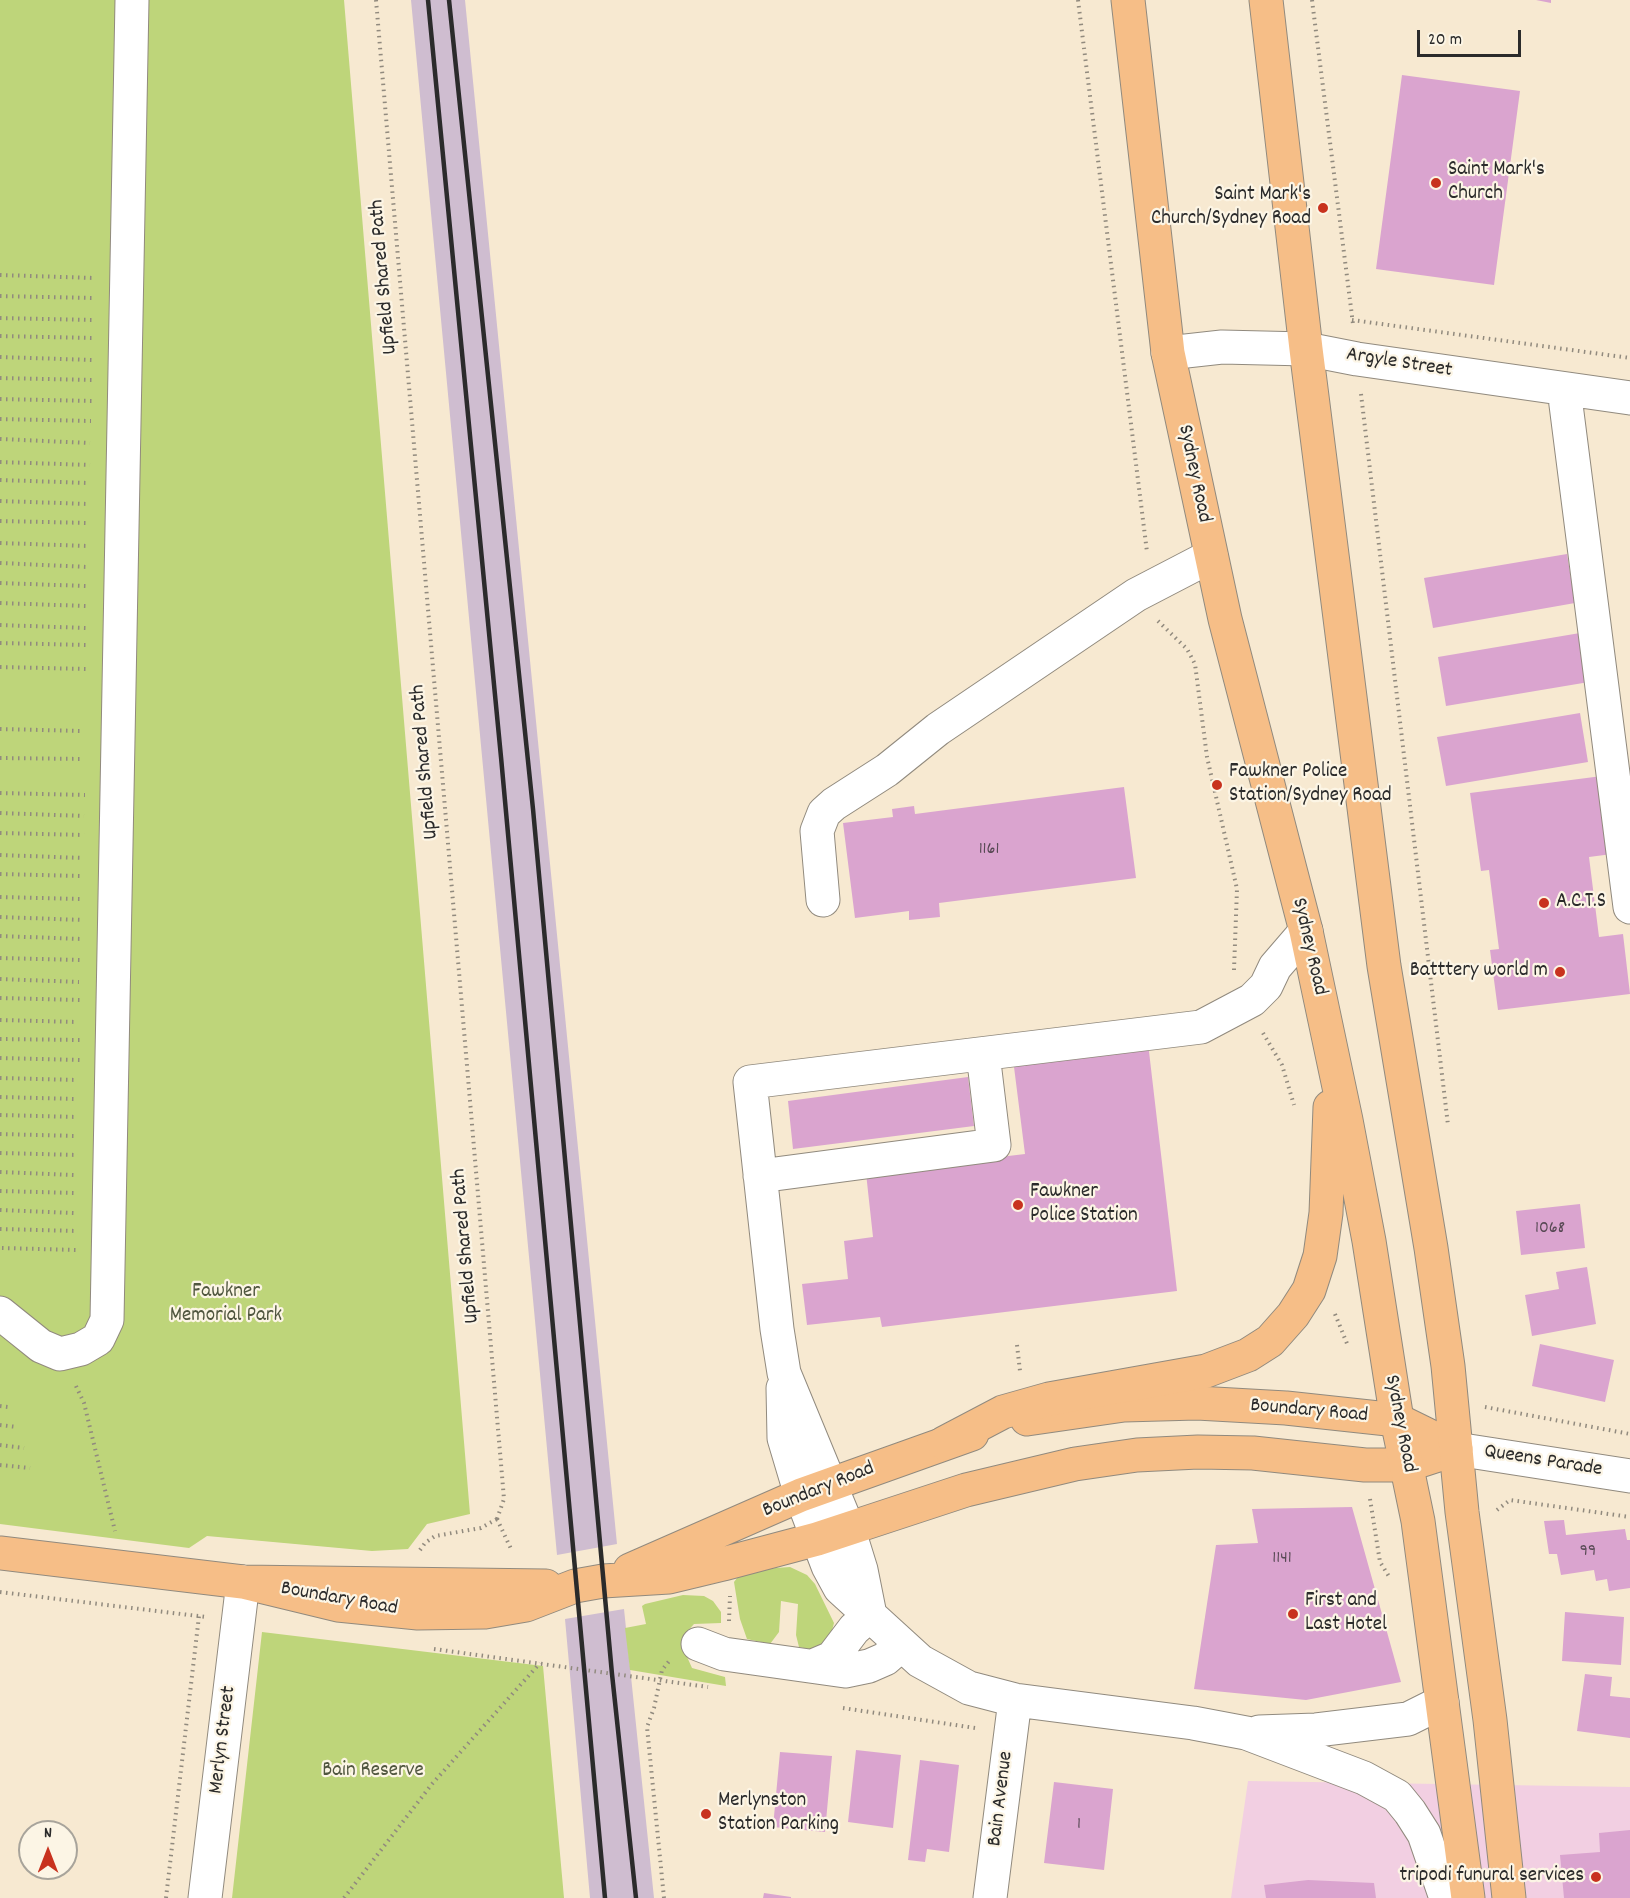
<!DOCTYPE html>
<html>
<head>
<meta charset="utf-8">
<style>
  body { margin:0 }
  #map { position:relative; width:1630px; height:1898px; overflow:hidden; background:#f7e9d1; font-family:Dekko,sans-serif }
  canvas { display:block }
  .north { position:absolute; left:18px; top:1820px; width:60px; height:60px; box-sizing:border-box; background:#fcf5e5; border:2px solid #a8a49b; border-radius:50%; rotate:0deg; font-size:16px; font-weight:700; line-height:24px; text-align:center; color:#2b2b2b }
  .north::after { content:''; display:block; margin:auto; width:21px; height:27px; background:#c8321e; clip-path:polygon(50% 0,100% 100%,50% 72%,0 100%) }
  .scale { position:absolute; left:1417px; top:30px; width:104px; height:27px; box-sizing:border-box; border:3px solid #2b2b2b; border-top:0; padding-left:8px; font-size:18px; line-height:21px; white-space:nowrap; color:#2b2b2b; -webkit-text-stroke:4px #fcf5e5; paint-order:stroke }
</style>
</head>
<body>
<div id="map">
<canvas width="1630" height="1898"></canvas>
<div class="north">N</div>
<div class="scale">20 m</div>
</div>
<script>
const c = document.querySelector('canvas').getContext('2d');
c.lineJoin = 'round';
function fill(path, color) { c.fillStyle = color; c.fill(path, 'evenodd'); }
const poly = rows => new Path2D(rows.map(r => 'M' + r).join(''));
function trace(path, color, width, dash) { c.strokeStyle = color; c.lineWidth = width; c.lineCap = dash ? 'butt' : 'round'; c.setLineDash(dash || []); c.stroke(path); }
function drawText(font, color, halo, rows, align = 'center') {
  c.font = font + ' Dekko,sans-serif'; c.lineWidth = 4.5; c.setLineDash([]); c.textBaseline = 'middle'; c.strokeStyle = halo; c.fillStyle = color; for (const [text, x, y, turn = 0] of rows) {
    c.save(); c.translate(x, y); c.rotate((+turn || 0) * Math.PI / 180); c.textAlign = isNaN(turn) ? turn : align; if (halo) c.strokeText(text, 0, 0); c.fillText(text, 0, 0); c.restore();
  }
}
const built = poly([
  [1248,1781,1630,1787,1630,1898,1231,1898]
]);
const industrial = poly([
  [411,0,465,0,617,1544,557,1555],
  [624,1609,654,1898,590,1898,565,1619]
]);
const green = poly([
  [0,0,344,0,470,1514,427,1524,408,1549,372,1551,207,1536,189,1548,0,1524],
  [790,1567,807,1575,815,1584,834,1623,830,1638,813,1650,799,1647,796,1635,798,1604,781,1601,779,1632,770,1644,747,1639,740,1619,734,1582,737,1578,762,1569],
  [683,1595,704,1596,713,1601,721,1612,721,1623,694,1624,685,1634,684,1650,692,1668,725,1677,726,1686,630,1670,625,1628,646,1624,642,1606,645,1604],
  [262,1632,543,1666,564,1898,232,1898]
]);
const building = poly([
  [1536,0,1551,0,1551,3],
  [1402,75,1520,91,1494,285,1376,269],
  [1567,554,1575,603,1433,628,1424,578],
  [1580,633,1589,682,1446,706,1438,657],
  [1580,713,1588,762,1446,786,1437,737],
  [1602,776,1612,854,1589,857,1599,937,1623,934,1630,994,1498,1010,1490,950,1499,949,1489,870,1481,871,1470,793],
  [1124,787,1136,878,939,903,940,917,909,920,909,911,855,918,843,823,893,817,892,809,914,806,915,814],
  [1148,1043,1177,1291,882,1327,880,1317,807,1325,802,1284,848,1279,844,1241,873,1237,866,1173,1025,1154,1013,1059],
  [968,1077,974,1126,793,1149,788,1101],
  [1580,1204,1585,1248,1521,1255,1516,1211],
  [1587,1267,1596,1324,1532,1336,1525,1295,1559,1289,1556,1272],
  [1540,1344,1614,1360,1605,1402,1532,1386],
  [1352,1507,1401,1682,1306,1700,1194,1689,1216,1545,1258,1543,1252,1509],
  [1564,1520,1566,1535,1625,1529,1627,1540,1630,1540,1630,1588,1609,1591,1607,1579,1596,1581,1594,1570,1561,1575,1557,1554,1549,1554,1544,1521],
  [1565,1612,1624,1617,1621,1665,1562,1661],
  [1585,1674,1612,1677,1610,1696,1630,1698,1630,1738,1577,1731],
  [856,1750,901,1755,893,1828,848,1822],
  [780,1752,832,1756,825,1832,773,1827],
  [920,1760,959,1765,949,1852,927,1849,925,1862,908,1860],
  [1054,1782,1113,1789,1104,1870,1044,1863],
  [1630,1830,1630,1898,1564,1898,1560,1855,1600,1852,1599,1833],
  [1308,1880,1374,1883,1376,1898,1266,1898,1264,1885],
  [764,1893,791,1897,791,1898,763,1898]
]);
const path = poly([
  [376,0,504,1499,497,1519],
  [1078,0,1147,552],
  [1312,0,1353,324],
  [0,275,94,278],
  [0,296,93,298],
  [0,318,93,320],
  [1352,320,1630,358],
  [0,336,92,338],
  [0,357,92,360],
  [0,378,92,380],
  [1361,394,1448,1125],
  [0,399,92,401],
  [0,419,91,421],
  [0,439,90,443],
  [0,462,90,465],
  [0,480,89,483],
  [0,501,89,504],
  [0,521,89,523],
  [0,543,88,546],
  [0,563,88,567],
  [0,583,86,586],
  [0,603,86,606],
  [1158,621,1187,649,1195,664,1207,757,1237,889,1234,970],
  [0,625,86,628],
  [0,643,87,645],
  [0,667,86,669],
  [0,729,83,731],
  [0,758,84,759],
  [0,793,85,795],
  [0,813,84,816],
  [0,833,84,835],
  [0,855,83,858],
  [0,874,80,876],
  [0,897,80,899],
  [0,917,83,920],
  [0,936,82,939],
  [0,958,80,960],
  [0,979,79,982],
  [0,998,80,1000],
  [0,1020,78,1022],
  [1263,1033,1282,1065,1294,1105],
  [0,1039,80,1040],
  [0,1058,80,1060],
  [0,1078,77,1080],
  [0,1097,76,1099],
  [0,1115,77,1117],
  [0,1134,76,1136],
  [0,1153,78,1155],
  [0,1172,75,1175],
  [0,1191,75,1193],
  [0,1210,74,1213],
  [0,1229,77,1231],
  [2,1248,76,1250],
  [1335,1314,1348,1346],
  [1017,1345,1020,1371],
  [76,1386,84,1403,115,1531],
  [0,1406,8,1407],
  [1485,1407,1630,1434],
  [0,1425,17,1427],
  [0,1445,24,1448],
  [0,1465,30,1468],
  [1370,1499,1380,1562,1390,1578],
  [1497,1510,1510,1500,1630,1517],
  [497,1519,512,1551],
  [420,1550,425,1543,435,1536,481,1528,497,1519],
  [0,1592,206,1617],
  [729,1621,730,1596],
  [434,1649,708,1687],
  [843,1708,975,1728],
  [166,1898,199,1616],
  [344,1898,432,1784,540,1663],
  [664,1898,647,1727,654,1708,662,1670,670,1660]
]);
const minor = poly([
  [1168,353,1222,347,1306,349,1357,359,1630,398],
  [1564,389,1630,907],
  [823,900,817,831,824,813,834,804,887,770,938,729,1136,595,1211,556],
  [760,1176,994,1145,983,1054],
  [0,1313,41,1346,60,1354,81,1349,98,1339,107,1320,132,0],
  [783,1388,784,1438,801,1495,828,1566,840,1588,920,1661,969,1688,1015,1700,1193,1723,1246,1733,1364,1778,1397,1796,1410,1812,1424,1834,1446,1898],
  [1456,1449,1630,1476],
  [870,1615,861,1570,848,1528,784,1373,777,1329,750,1082,1201,1027,1252,1000,1266,986,1275,967,1306,931],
  [698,1644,724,1654,845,1671,869,1666,885,1659,901,1645],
  [813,1666,832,1658,854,1629,870,1615],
  [1259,1732,1316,1730,1408,1719,1442,1702],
  [205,1898,243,1582],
  [990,1898,1015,1700]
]);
const major = poly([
  [1027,1419,1124,1405,1197,1403,1286,1408,1397,1420,1456,1449],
  [0,1553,243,1582,546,1586],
  [630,1570,801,1495,972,1434],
  [243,1582,338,1605,418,1613,485,1612,526,1605,575,1586,603,1581,669,1577,723,1564,817,1539,966,1490,1075,1464,1137,1455,1198,1452,1253,1453,1365,1465,1407,1465,1456,1449]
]);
const highway = poly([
  [1128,0,1168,353,1225,619,1306,931,1346,1120,1369,1241,1397,1420,1418,1521,1468,1898],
  [1266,0,1306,349,1384,966,1431,1248,1448,1366,1462,1512,1490,1720,1509,1898],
  [944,1443,1003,1412,1049,1399,1206,1371,1248,1355,1270,1341,1293,1315,1309,1290,1320,1256,1326,1213,1330,1107]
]);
const rail = poly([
  [428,0,501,757,605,1898],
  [449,0,533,809,612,1674,636,1898]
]);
const markers = [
  [1436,183,6,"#c8321e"],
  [1323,208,6,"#c8321e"],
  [1217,785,6,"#c8321e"],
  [1544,903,6,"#c8321e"],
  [1560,972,6,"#c8321e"],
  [1018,1205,6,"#c8321e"],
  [1293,1614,6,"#c8321e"],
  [706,1814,6,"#c8321e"],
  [1596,1877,6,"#c8321e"]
];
const numberNames = [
  ["1161",989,851],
  ["1068",1550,1230],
  ["99",1588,1553],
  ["1141",1282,1560],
  ["1",1079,1826]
];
const poiNames = [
  ["Saint Mark's",1448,171],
  ["Church",1448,195],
  ["Saint Mark's",1311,196,"right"],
  ["Church/Sydney Road",1311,220,"right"],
  ["Fawkner Police",1229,773],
  ["Station/Sydney Road",1229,797],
  ["A.C.T.S",1556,903],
  ["Batttery world m",1548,972,"right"],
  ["Fawkner",1030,1193],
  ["Police Station",1030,1217],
  ["First and",1305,1602],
  ["Last Hotel",1305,1626],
  ["Merlynston",718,1802],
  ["Station Parking",718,1826],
  ["tripodi funural services",1584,1877,"right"]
];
const streetNames = [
  ["Upfield Shared Path",385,277,-95],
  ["Argyle Street",1399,364,9],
  ["Sydney Road",1193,474,78],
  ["Upfield Shared Path",426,762,-95],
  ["Sydney Road",1308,947,77],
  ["Upfield Shared Path",467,1246,-95],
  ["Boundary Road",1309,1412,5],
  ["Sydney Road",1399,1424,79],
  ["Queens Parade",1543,1462,9],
  ["Boundary Road",819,1491,-22],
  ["Boundary Road",339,1600,10],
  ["Merlyn Street",224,1740,-83],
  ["Bain Avenue",1002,1799,-83]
];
const parkNames = [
  ["Fawkner",226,1293],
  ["Memorial Park",226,1317],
  ["Bain Reserve",373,1772]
];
fill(built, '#f2cfe2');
fill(industrial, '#cfbdd0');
fill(green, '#bed57a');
fill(building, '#daa4cf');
trace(minor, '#918a7e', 35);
trace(major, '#918a7e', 35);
trace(highway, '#918a7e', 35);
trace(path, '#918a7e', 4, [1.5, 4.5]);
trace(minor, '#fff', 33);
trace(major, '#f6be87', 33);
trace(highway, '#f6be87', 33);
trace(rail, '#2b2b2b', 4.5);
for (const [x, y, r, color] of markers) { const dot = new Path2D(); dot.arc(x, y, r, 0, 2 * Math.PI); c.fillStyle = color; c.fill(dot); trace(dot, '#fcf5e5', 2); }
drawText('18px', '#574954', null, numberNames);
drawText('21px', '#2b2b2b', '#fcf5e5', poiNames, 'left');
drawText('21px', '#2b2b2b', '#fcf5e5', streetNames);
drawText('21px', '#50563f', '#fcf5e5', parkNames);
</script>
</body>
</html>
